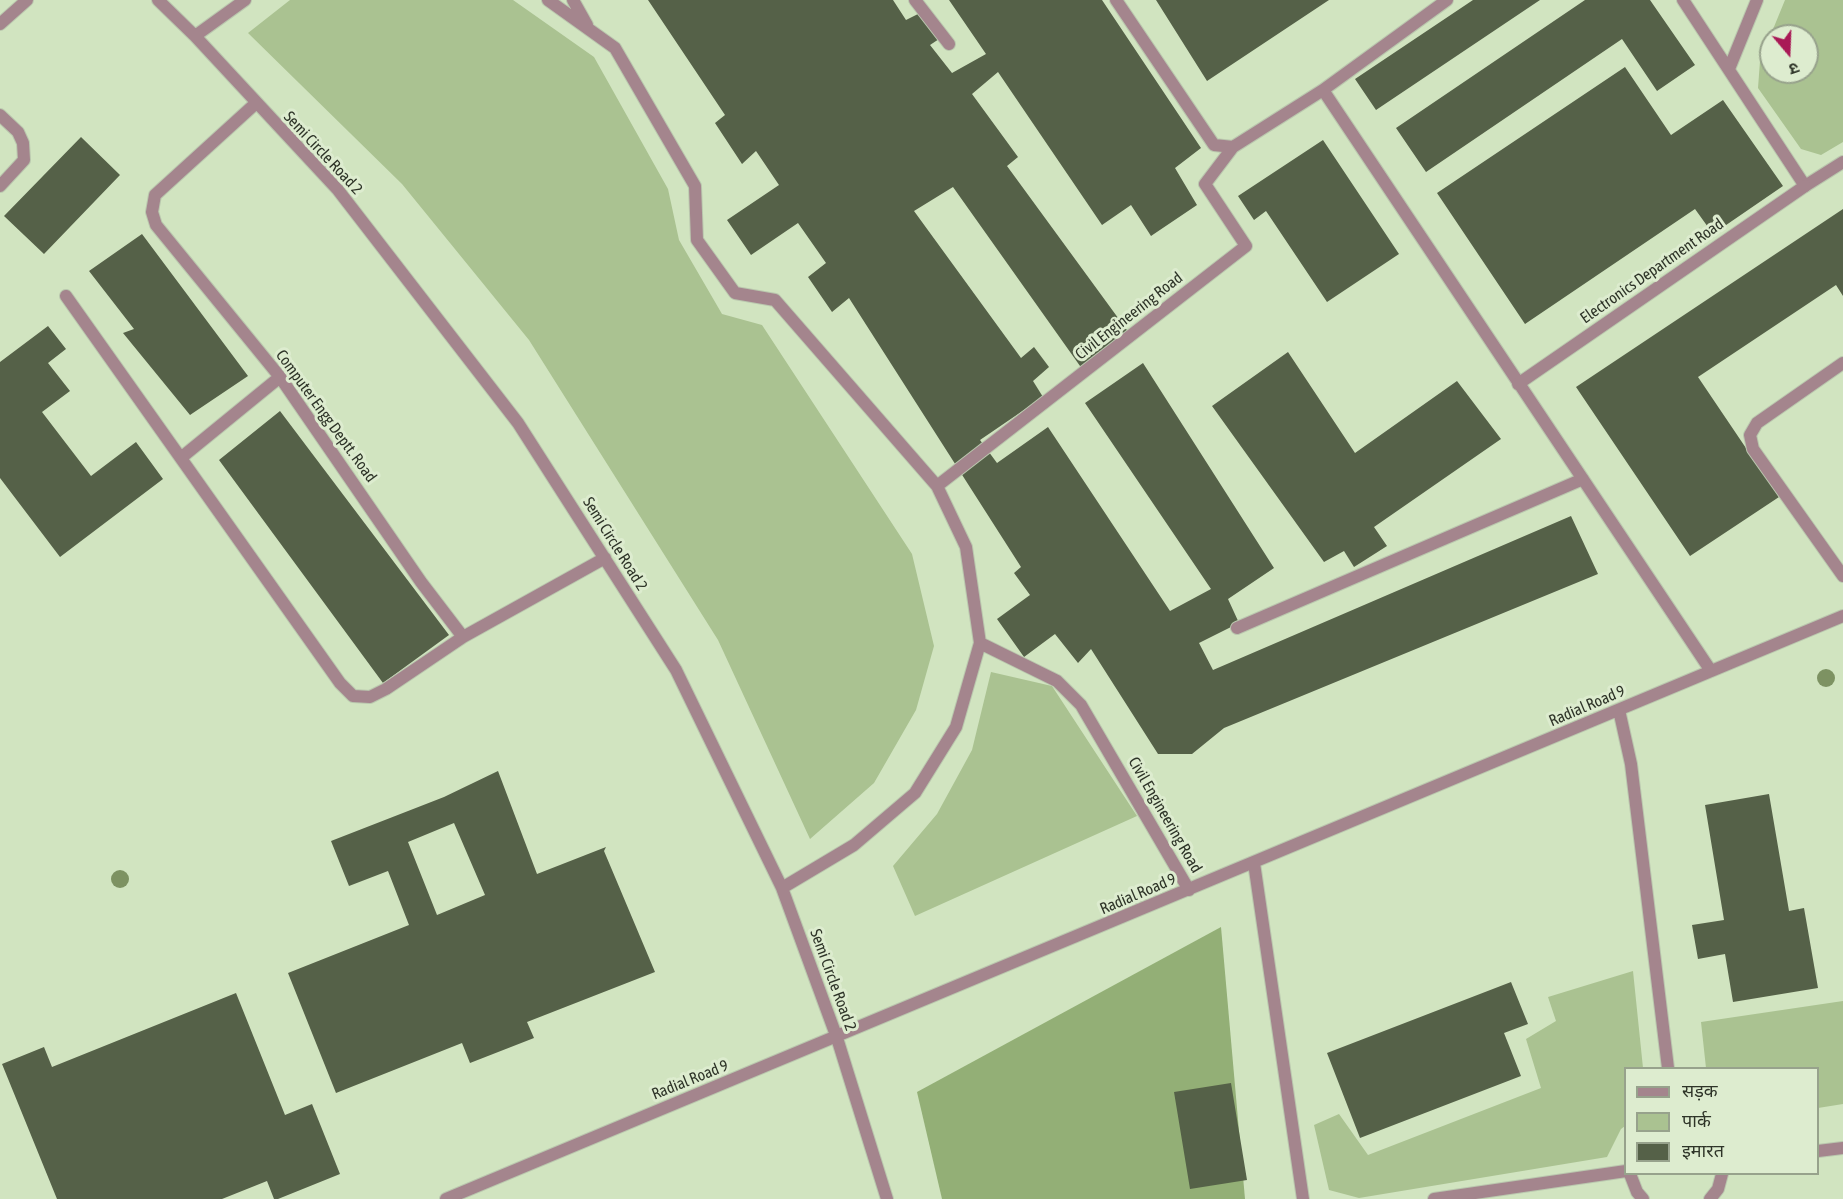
<!DOCTYPE html>
<html>
<head>
<meta charset="utf-8">
<style>
  body { margin:0 }
  #map { position:relative; width:1843px; height:1199px; overflow:hidden; background:#ddeccf; font-family:"Asap Condensed","Noto Sans Devanagari",sans-serif }
  canvas { display:block }
  .legend { position:absolute; left:1624px; top:1067px; width:195px; height:108px; box-sizing:border-box; background:#ddeccf; border:2px solid #97a28c; margin:0; padding:8px 10px; list-style:none; font-size:18px; color:#2e3428 }
  .legend li { display:flex; align-items:center; gap:12px; height:30px }
  .legend b { width:30px; border:2px solid #97a28c }
  .north { position:absolute; left:1759px; top:24px; width:60px; height:60px; box-sizing:border-box; background:#ddeccf; border:2px solid #97a28c; border-radius:50%; rotate:161deg; font-size:16px; font-weight:700; line-height:24px; text-align:center; color:#2e3428 }
  .north::after { content:''; display:block; margin:auto; width:21px; height:27px; background:#a91956; clip-path:polygon(50% 0,100% 100%,50% 72%,0 100%) }
</style>
</head>
<body>
<div id="map">
<canvas width="1843" height="1199"></canvas>
<ul class="legend">
<li><b style="height:8px;background:#a4858d"></b>सड़क</li>
<li><b style="height:16px;background:#aac291"></b>पार्क</li>
<li><b style="height:16px;background:#556148"></b>इमारत</li>
</ul>
<div class="north">उ</div>
</div>
<script>
const c = document.querySelector('canvas').getContext('2d');
c.lineJoin = 'round';
function fill(path, color) { c.fillStyle = color; c.fill(path, 'evenodd'); }
const poly = rows => new Path2D(rows.map(r => 'M' + r).join(''));
function trace(path, color, width, dash) { c.strokeStyle = color; c.lineWidth = width; c.lineCap = dash ? 'butt' : 'round'; c.setLineDash(dash || []); c.stroke(path); }
function drawText(font, color, halo, rows, align = 'center') {
  c.font = font + ' "Asap Condensed",sans-serif'; c.lineWidth = 6; c.setLineDash([]); c.textBaseline = 'middle'; c.strokeStyle = halo; c.fillStyle = color; for (const [text, x, y, turn = 0] of rows) {
    c.save(); c.translate(x, y); c.rotate((+turn || 0) * Math.PI / 180); c.textAlign = isNaN(turn) ? turn : align; if (halo) c.strokeText(text, 0, 0); c.fillText(text, 0, 0); c.restore();
  }
}
const built = poly([
  [0,0,1843,0,1843,1199,0,1199],
  [1771,36,1807,36,1807,72,1771,72],
  [1626,1068,1818,1068,1818,1174,1626,1174]
]);
const green = poly([
  [290,0,513,0,594,57,668,189,679,240,722,314,762,325,912,554,934,646,916,710,874,783,810,839,718,640,529,340,402,184,248,33],
  [1785,0,1843,0,1843,142,1821,155,1801,149,1758,88,1760,61],
  [1771,36,1807,36,1807,72,1771,72],
  [991,672,1052,686,1137,816,915,916,893,866,937,814,972,750],
  [1633,971,1643,1068,1626,1068,1625,1126,1621,1129,1607,1157,1359,1198,1329,1190,1314,1125,1339,1114,1368,1155,1541,1088,1526,1039,1556,1021,1548,997],
  [1843,1001,1843,1104,1818,1108,1818,1068,1706,1068,1701,1022]
]);
const forest = poly([
  [1221,927,1245,1199,942,1199,917,1092]
]);
const building = poly([
  [648,0,893,0,906,20,922,12,939,39,930,45,952,73,986,54,949,0,1102,0,1201,148,1175,168,1197,205,1151,236,1131,205,1102,225,998,72,972,94,1018,157,1007,166,1132,337,1085,373,953,187,914,211,1021,358,1034,347,1049,367,1033,381,1043,397,980,440,997,463,1048,427,1170,611,1211,589,1085,403,1143,363,1274,568,1228,599,1239,623,1199,643,1213,670,1571,516,1598,574,1224,728,1192,754,1158,754,1091,649,1078,663,1055,634,1024,657,997,619,1030,595,1014,573,1021,567,849,298,832,312,808,277,826,263,798,223,751,255,727,220,779,185,756,151,742,164,715,123,725,115],
  [1156,0,1329,0,1207,81],
  [1473,0,1540,0,1376,110,1355,79],
  [1585,0,1650,0,1695,65,1657,91,1622,39,1426,172,1396,128],
  [1625,67,1671,135,1723,100,1783,186,1713,234,1695,209,1525,324,1437,193],
  [81,137,120,175,44,254,4,216],
  [1323,140,1399,254,1327,302,1266,211,1254,220,1238,196],
  [1843,209,1843,296,1836,285,1698,377,1779,497,1690,556,1576,387],
  [142,234,248,376,190,415,123,333,134,329,89,271],
  [48,326,66,349,48,363,70,391,42,412,91,476,136,442,163,479,60,557,0,478,0,362],
  [1288,352,1355,453,1457,381,1501,439,1374,527,1387,546,1354,567,1344,551,1324,562,1212,406],
  [280,411,449,635,383,683,219,460],
  [498,771,537,874,606,847,604,851,655,972,527,1022,534,1038,470,1063,462,1043,336,1093,288,973,409,925,388,871,349,886,331,841,444,797],
  [454,823,485,895,437,915,408,842],
  [1769,794,1789,911,1804,908,1818,988,1733,1002,1725,954,1698,959,1692,925,1724,920,1705,805],
  [1511,982,1528,1024,1504,1033,1521,1076,1360,1138,1327,1053],
  [236,993,285,1115,312,1104,340,1174,278,1199,274,1199,267,1181,222,1199,57,1199,2,1064,44,1047,52,1067],
  [1231,1083,1247,1180,1190,1189,1174,1092]
]);
const lane = poly([
  [158,0,195,36,338,190,518,423,676,670,782,888,837,1038,887,1199],
  [548,0,615,48,695,186,697,240,735,293,775,300,937,486,966,547,980,643,956,727,915,793,854,845,782,888],
  [573,0,587,25],
  [915,0,949,44],
  [1116,0,1214,145,1233,147,1323,90,1447,0],
  [1683,0,1805,186,1843,162],
  [0,24,27,0],
  [195,36,245,0],
  [1729,69,1757,0],
  [1323,90,1711,671],
  [255,104,155,195,152,212,156,225,280,377,421,582,463,637,605,558],
  [0,115,18,132,23,143,24,160,0,186],
  [66,296,340,683,353,696,370,697,386,689,463,637],
  [1843,363,1757,423,1750,435,1753,449,1843,576],
  [182,457,280,377],
  [937,486,1246,246,1205,184,1233,147],
  [1237,628,1583,479],
  [980,643,1057,681,1081,705,1189,890],
  [1619,710,1631,764,1668,1068],
  [1254,863,1303,1199],
  [1818,1151,1843,1148],
  [1630,1174,1637,1192,1643,1199],
  [446,1199,1843,616],
  [1434,1199,1626,1171],
  [1710,1199,1718,1189,1722,1174]
]);
const street = poly([
  [1518,384,1805,186]
]);
const trees = [
  [1826,678],
  [120,879]
];
const streetNames = [
  ["Semi Circle Road 2",323,153,47],
  ["Electronics Department Road",1652,271,-35],
  ["Civil Engineering Road",1129,316,-38],
  ["Computer Engg Deptt. Road",326,416,54],
  ["Semi Circle Road 2",615,544,58],
  ["Radial Road 9",1587,706,-23],
  ["Civil Engineering Road",1165,815,60],
  ["Radial Road 9",1138,894,-23],
  ["Semi Circle Road 2",833,980,70],
  ["Radial Road 9",690,1080,-22]
];
fill(built, '#d1e4c0');
fill(green, '#aac291');
fill(forest, '#93af76');
fill(building, '#556148');
trace(lane, '#bac7ae', 14);
trace(street, '#bac7ae', 14);
trace(lane, '#a4858d', 12);
trace(street, '#a4858d', 12);
c.fillStyle = '#7d9262';
for (const [x, y] of trees) { c.beginPath(); c.arc(x, y, 9, 0, 2 * Math.PI); c.fill(); }
drawText('16px', '#2e3428', '#ddeccf', streetNames);
</script>
</body>
</html>
